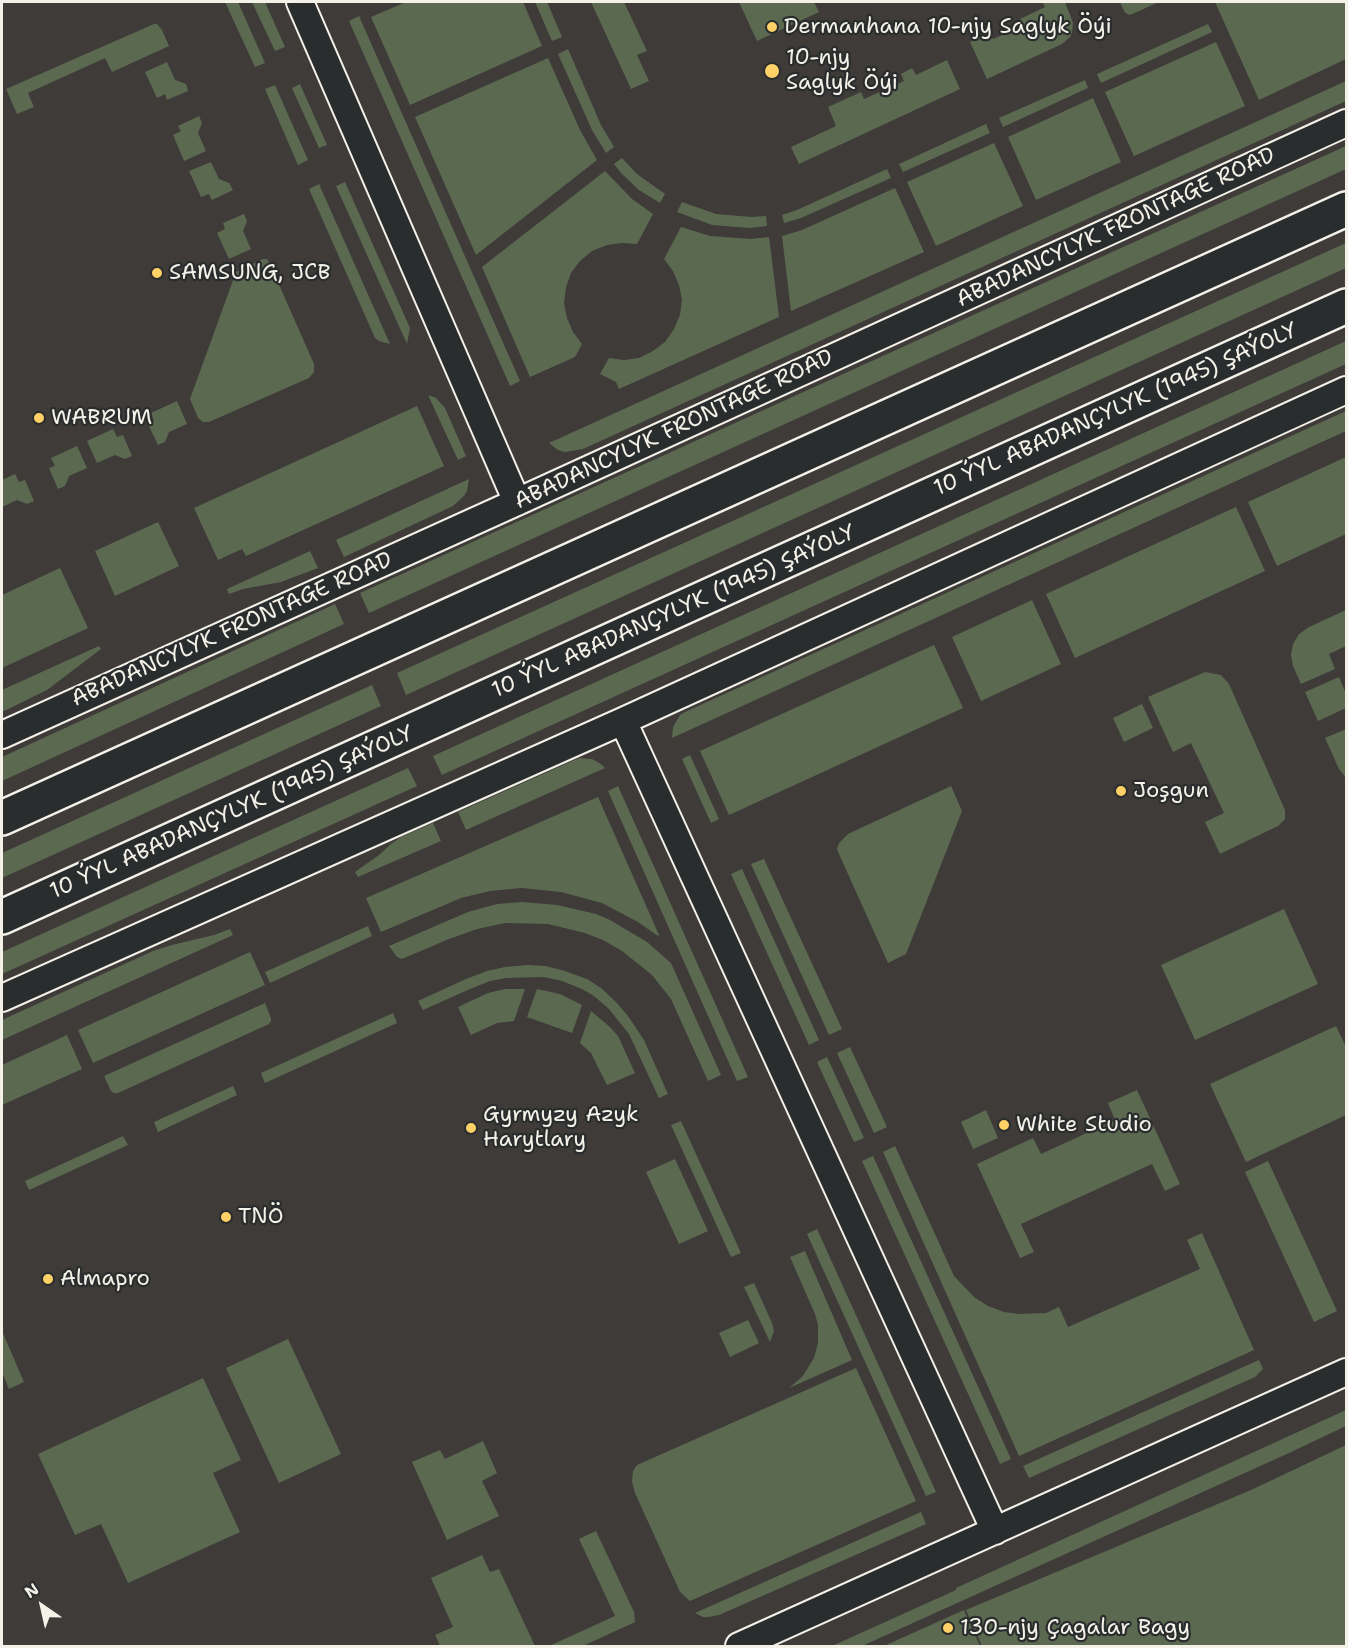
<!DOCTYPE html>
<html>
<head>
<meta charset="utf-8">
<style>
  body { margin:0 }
  #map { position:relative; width:1348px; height:1648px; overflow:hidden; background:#3e3b39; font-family:"Shantell Sans",sans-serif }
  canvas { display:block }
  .frame { position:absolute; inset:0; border:3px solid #f4f1e8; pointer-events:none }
  .north { position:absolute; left:12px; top:1576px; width:60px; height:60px; -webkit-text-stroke:4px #2a2d2e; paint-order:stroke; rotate:326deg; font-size:16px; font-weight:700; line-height:24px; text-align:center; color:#f4f1e8 }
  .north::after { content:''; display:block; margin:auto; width:21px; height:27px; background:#f4f1e8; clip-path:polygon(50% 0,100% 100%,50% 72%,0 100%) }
</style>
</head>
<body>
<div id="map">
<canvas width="1348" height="1648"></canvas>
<div class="frame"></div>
<div class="north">N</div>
</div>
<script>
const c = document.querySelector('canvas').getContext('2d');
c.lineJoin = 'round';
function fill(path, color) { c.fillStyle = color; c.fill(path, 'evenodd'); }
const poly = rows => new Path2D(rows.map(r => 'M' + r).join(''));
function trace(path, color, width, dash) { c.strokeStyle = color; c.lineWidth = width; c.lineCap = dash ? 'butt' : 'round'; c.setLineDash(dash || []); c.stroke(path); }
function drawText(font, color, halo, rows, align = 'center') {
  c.font = font + ' "Shantell Sans",sans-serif'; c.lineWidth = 4.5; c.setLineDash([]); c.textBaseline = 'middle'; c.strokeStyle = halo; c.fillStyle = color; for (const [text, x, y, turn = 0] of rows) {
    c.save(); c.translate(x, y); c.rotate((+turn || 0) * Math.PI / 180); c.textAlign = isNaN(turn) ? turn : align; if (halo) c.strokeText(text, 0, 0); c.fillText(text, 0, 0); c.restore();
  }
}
const green = poly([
  [225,2,238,2,265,63,255,67],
  [252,2,265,2,285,47,275,51],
  [406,2,523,2,542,46,410,105,371,17],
  [535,2,547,2,562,37,552,41],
  [591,2,624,2,647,51,637,55,649,81,631,89],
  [739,2,814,2,819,12,757,41],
  [1042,2,1065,2,1073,23,1072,32,1070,37,1062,44,987,79,970,42,990,33,993,39,1023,26,1020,19,1045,7],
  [1120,2,1159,2,1130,15,1125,13],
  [1215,2,1346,2,1346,59,1259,100],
  [359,16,520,381,510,386,349,21],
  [154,24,157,24,162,30,169,46,112,72,105,58,28,93,34,107,17,114,6,89],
  [1208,24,1212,32,1101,83,1097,74],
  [1216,42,1245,106,1134,156,1105,92],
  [568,49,601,125,614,147,606,153,592,130,558,54],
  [548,58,580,130,597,160,476,255,415,117],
  [947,60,960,89,799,164,791,147,836,126,828,107,861,92,864,99,904,81,901,74,912,68,916,75],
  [167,62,175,80,186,84,188,91,167,100,165,94,157,98,145,72],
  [1085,80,1088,88,1003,127,999,118],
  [1346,81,1346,101,583,449,565,452,558,450,549,443],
  [300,84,327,145,319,148,292,88],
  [275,85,308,160,298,165,265,89],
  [1093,98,1121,162,1036,200,1008,137],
  [199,116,202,123,198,133,206,151,184,161,173,135,181,131,178,126],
  [986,124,990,133,903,172,899,164],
  [994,143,1023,206,936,246,907,182],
  [1346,146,1346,169,369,613,360,593],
  [622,158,637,174,665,194,660,203,639,190,621,173,614,164],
  [211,162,219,179,229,183,233,190,212,200,209,194,201,197,189,171],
  [887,169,891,178,801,218,784,223,782,215,797,210],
  [605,171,632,199,653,214,637,244,622,243,607,245,592,251,580,261,571,273,566,287,564,303,567,318,573,332,582,344,575,357,530,377,482,267],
  [345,182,410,328,407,344,336,186],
  [319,184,390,344,379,341,375,338,309,189],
  [895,188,924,252,791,311,782,236,802,230],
  [682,202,716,214,751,217,766,216,767,226,750,228,712,225,677,212],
  [244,214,247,221,243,231,251,249,229,259,217,233,225,229,223,223],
  [681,227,710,236,751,239,769,237,779,317,619,389,616,382,600,374,609,358,624,360,639,358,653,351,665,342,674,329,680,315,682,300,679,285,673,271,664,259],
  [1346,243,1346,268,406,695,397,673],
  [263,259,267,259,269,262,314,364,314,372,309,378,209,422,203,422,198,418,190,399,236,272],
  [1346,341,1346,364,442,775,433,756],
  [428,395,436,398,445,408,466,456,458,460],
  [177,401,187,424,169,432,165,442,158,445,148,424,154,421,151,413],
  [417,406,444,466,246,556,242,549,218,560,194,508],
  [1346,411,1346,431,672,738,673,727,680,715,685,712],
  [113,429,117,437,123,435,132,456,125,459,115,455,97,463,87,441],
  [77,446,87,468,69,476,65,486,58,489,49,468,55,466,51,458],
  [1346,457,1346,534,1277,566,1248,502],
  [15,474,19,482,25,480,34,501,27,504,17,500,2,507,2,480],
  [469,479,467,491,464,496,453,506,344,557,336,540],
  [1236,507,1265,571,1075,658,1046,594],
  [158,522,179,566,115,596,95,551],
  [310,551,318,568,281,582,243,589,229,594,227,589],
  [60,568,88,628,2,668,2,595],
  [1032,600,1061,664,981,701,952,637],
  [335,604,344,624,2,781,2,757],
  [1346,610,1346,646,1329,654,1335,669,1301,684,1293,666,1291,655,1293,644,1299,634,1309,627],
  [934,645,963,708,729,815,700,751],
  [99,646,101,649,47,690,2,712,2,690],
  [1205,672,1221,675,1229,684,1285,810,1285,819,1278,826,1220,854,1205,822,1224,813,1191,743,1173,752,1148,697],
  [1339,677,1346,694,1346,708,1318,721,1305,692],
  [372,685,381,706,2,878,2,853],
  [1142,704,1153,728,1124,742,1113,718],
  [1346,729,1346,778,1339,769,1325,738],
  [690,755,719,819,711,823,682,759],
  [579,758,592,759,601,764,605,768,466,830,458,812],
  [408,768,417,786,2,974,2,952],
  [618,786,748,1077,737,1081,608,791],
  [951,786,962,811,906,954,888,963,839,854,837,849,839,843,848,834],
  [598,797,659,935,658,936,638,922,602,903,561,892,522,888,490,891,461,898,381,932,366,898],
  [433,823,441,841,358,877,355,872,379,855,391,844,401,837],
  [764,859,842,1029,829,1035,751,864],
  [742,869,819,1040,809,1045,731,874],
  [522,902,557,905,596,914,610,920,647,942,671,963,721,1075,708,1081,671,999,652,975,622,951,603,940,585,933,548,924,505,923,477,929,449,939,402,959,397,957,389,946,468,912,497,904],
  [1284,909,1318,984,1195,1040,1161,965],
  [368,926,372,936,270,983,265,972],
  [230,929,233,935,2,1040,2,1020,153,951,172,945,214,935],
  [250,952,265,985,93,1063,78,1030],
  [528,965,545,966,565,971,587,979,601,988,616,1002,628,1016,644,1040,668,1094,659,1098,629,1034,609,1009,594,996,582,989,562,981,544,977,506,978,490,981,470,989,423,1010,418,1001,466,979,487,971,505,967],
  [505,989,525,989,514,1021,497,1023,471,1035,458,1007,488,993],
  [537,989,560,994,582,1005,572,1033,527,1017],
  [265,1003,271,1018,271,1021,269,1024,118,1093,114,1093,111,1091,104,1076],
  [591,1011,610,1027,618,1036,635,1073,607,1085,591,1053,580,1043],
  [393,1013,397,1023,265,1083,261,1073],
  [1336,1026,1346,1047,1346,1115,1246,1162,1210,1084],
  [67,1035,82,1069,2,1105,2,1065],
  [850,1047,887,1127,874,1133,837,1053],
  [827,1057,864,1138,854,1142,817,1062],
  [233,1086,237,1095,158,1132,154,1122],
  [1137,1090,1180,1184,1165,1191,1152,1164,1021,1224,1034,1252,1020,1258,977,1164,1033,1138,1041,1154,1115,1120,1108,1103],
  [986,1110,998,1138,973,1149,961,1122],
  [681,1121,741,1253,731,1257,671,1125],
  [123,1136,128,1145,29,1190,25,1181],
  [895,1146,954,1276,974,1297,988,1306,1004,1312,1019,1314,1046,1313,1059,1307,1068,1327,1200,1269,1187,1240,1202,1233,1254,1350,1019,1456,883,1152],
  [873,1156,1011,1459,1000,1464,862,1161],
  [675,1159,708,1231,679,1244,646,1172],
  [1268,1161,1337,1311,1314,1322,1245,1172],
  [817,1229,936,1492,926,1496,807,1234],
  [805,1251,852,1360,789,1388,802,1377,806,1371,814,1358,818,1343,818,1325,815,1314,790,1257],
  [754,1283,772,1323,774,1331,770,1342,744,1287],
  [748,1320,759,1343,730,1357,719,1333],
  [2,1331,24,1382,9,1389,2,1372],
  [288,1339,341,1454,279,1483,226,1368],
  [1259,1360,1263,1369,1255,1377,1029,1478,1023,1466],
  [856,1368,916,1501,690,1601,680,1592,635,1493,632,1481,633,1471,637,1465],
  [203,1378,241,1460,213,1473,240,1532,128,1583,101,1524,75,1535,38,1454],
  [1346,1410,1346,1426,1289,1453,862,1646,832,1646,956,1590,956,1588],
  [483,1441,497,1473,482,1481,499,1516,447,1540,412,1462,440,1450,445,1459],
  [1346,1445,1346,1646,982,1646,966,1610,1251,1490],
  [921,1512,926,1524,719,1615,709,1617,703,1617,695,1613],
  [596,1531,634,1612,635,1622,583,1646,549,1646,615,1616,579,1539],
  [482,1555,490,1572,499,1569,535,1646,440,1646,435,1635,453,1627,431,1578],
  [964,1610,980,1646,884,1646]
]);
const minor = poly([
  [300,2,517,502],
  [623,721,995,1531],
  [2,735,517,502,1346,123],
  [2,998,623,721,1346,390],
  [739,1646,1346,1372]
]);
const primary = poly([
  [2,818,1346,209],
  [2,917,1346,306]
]);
const markers = [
  [772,27,6,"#ffd166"],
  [772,71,8,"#ffd166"],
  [157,273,6,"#ffd166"],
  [39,418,6,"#ffd166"],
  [1121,791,6,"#ffd166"],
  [1004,1125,6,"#ffd166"],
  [471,1128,6,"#ffd166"],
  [226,1217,6,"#ffd166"],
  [48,1279,6,"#ffd166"],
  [948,1628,6,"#ffd166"]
];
const poiNames = [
  ["Dermanhana 10-njy Saglyk Öýi",784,27],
  ["10-njy",786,58],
  ["Saglyk Öýi",786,83],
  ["SAMSUNG, JCB",169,273],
  ["WABRUM",51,418],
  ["Joşgun",1133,791],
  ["Gyrmyzy Azyk",483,1115],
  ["Harytlary",483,1140],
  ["White Studio",1016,1125],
  ["TNÖ",238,1217],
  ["Almapro",60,1279],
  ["130-njy Çagalar Bagy",960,1628]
];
const streetNames = [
  ["ABADANCYLYK FRONTAGE ROAD",1116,228,-25],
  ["10 ÝYL ABADANÇYLYK (1945) ŞAÝOLY",1116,410,-24],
  ["ABADANCYLYK FRONTAGE ROAD",674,430,-25],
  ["10 ÝYL ABADANÇYLYK (1945) ŞAÝOLY",674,612,-24],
  ["ABADANCYLYK FRONTAGE ROAD",232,630,-24],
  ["10 ÝYL ABADANÇYLYK (1945) ŞAÝOLY",232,813,-24]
];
fill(green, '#5c6951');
trace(minor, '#f4f1e8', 30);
trace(primary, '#f4f1e8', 38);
trace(minor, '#2a2d2e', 26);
trace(primary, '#2a2d2e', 33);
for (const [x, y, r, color] of markers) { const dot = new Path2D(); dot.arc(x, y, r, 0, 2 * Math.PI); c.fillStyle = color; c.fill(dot); trace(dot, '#2a2d2e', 2); }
drawText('22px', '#f4f1e8', '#2a2d2e', poiNames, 'left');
drawText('22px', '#f4f1e8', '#2a2d2e', streetNames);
</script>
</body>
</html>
